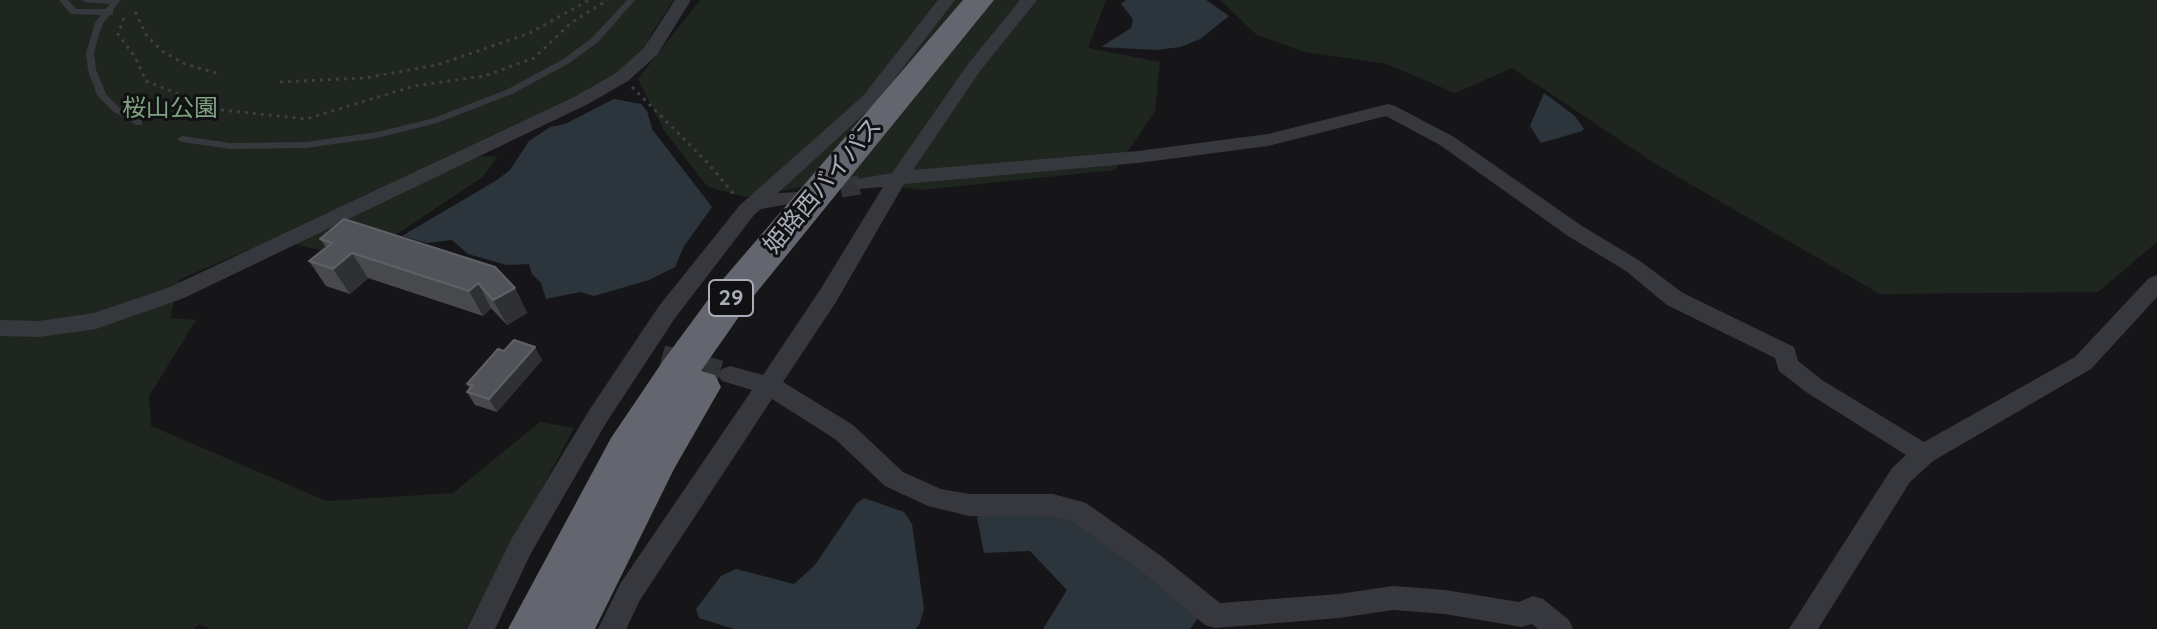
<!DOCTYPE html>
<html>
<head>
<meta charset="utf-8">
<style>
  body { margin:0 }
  canvas { display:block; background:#161618 }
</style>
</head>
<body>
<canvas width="2157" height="629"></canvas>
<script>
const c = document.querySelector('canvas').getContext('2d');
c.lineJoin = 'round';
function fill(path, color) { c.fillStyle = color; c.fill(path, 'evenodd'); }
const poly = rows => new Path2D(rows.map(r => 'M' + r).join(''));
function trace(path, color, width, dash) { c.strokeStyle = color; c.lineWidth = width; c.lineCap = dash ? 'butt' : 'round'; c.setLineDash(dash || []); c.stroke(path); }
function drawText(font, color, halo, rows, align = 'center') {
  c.font = font + ' Quicksand,"Noto Sans JP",sans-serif'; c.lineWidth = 6; c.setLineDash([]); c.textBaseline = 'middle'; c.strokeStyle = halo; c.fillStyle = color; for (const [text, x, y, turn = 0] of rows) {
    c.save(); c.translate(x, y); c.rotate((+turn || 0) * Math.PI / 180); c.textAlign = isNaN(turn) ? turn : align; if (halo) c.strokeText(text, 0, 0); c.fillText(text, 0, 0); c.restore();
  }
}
const green = poly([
  [0,0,674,0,651,34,645,51,600,85,443,158,497,156,483,177,391,238,320,250,274,239,180,279,170,318,196,320,149,396,151,426,326,501,453,493,540,422,574,428,466,629,211,629,199,624,194,629,0,629],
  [700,0,1106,0,1088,48,1160,62,1155,111,1115,170,921,190,842,180,746,197,708,187,665,132,638,79],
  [1220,0,2157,0,2157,242,2098,292,1880,294,1659,166,1512,68,1455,93,1387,64,1305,52,1257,35]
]);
const water = poly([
  [1126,0,1206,0,1229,16,1200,39,1180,47,1156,50,1101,47,1131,28,1133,19,1121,4],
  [1544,93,1575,116,1584,129,1582,131,1541,143,1530,126],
  [614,99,641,104,647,111,652,129,712,207,684,246,675,267,649,280,594,296,580,292,546,299,541,283,532,274,529,264,507,265,468,254,452,240,427,243,402,236,497,180,510,170,529,141,550,127,565,124],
  [864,498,904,512,912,524,924,609,919,625,915,629,734,629,699,618,696,609,721,576,736,569,794,584,815,565,857,503],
  [995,512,1071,515,1123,551,1199,617,1190,629,1043,629,1067,590,1030,551,984,553,977,517]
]);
const streetTunnelFar1 = poly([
  [813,193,865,184]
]);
const streetTunnel = poly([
  [662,357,730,375]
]);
const path = poly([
  [135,12,147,36,162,51,185,64,220,74],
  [124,18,118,34,135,57,146,81,188,98],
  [280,82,365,78,437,65,530,33,589,0],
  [632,87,706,161,736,197],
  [221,110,306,119,414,86,484,76,534,58,572,22,608,0]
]);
const lane = poly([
  [59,0,68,0,76,9,105,9,110,4,85,2,81,0,121,0,113,10,113,14,110,15,103,23,98,37,94,53,96,70,106,94,120,108,142,121,142,125,136,125,114,112,97,95,88,70,86,53,95,23,101,15,71,14,59,0],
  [627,0,635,0,598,42,568,64,512,94,437,123,377,138,306,148,230,149,182,142,177,139,182,136,230,143,306,142,377,132,431,119,506,90,562,60,592,38,627,0]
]);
const street = poly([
  [675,0,691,0,657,55,628,81,588,104,184,298,96,329,39,337,0,336,0,320,39,321,94,313,168,288,576,96,616,73,644,48,675,0],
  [938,0,955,0,875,104,778,193,800,192,803,197,800,202,761,209,754,215,675,318,606,423,531,553,495,629,467,629,512,538,590,409,659,306,740,205,863,96,938,0],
  [1020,0,1037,0,980,71,913,170,1138,151,1268,134,1388,104,1395,106,1454,137,1582,226,1640,261,1683,293,1794,347,1798,361,1822,380,1924,442,2075,357,2149,278,2157,275,2157,297,2091,369,1933,461,1910,482,1818,629,1789,629,1892,468,1906,455,1806,392,1779,371,1775,358,1667,305,1626,271,1568,236,1440,145,1386,116,1268,146,1138,163,904,184,836,302,783,382,853,425,903,472,941,489,969,494,1053,494,1086,503,1161,556,1220,603,1339,594,1393,586,1445,590,1519,602,1533,596,1543,599,1569,620,1573,629,1538,629,1532,624,1522,627,1445,614,1393,610,1339,618,1215,628,1205,625,1143,572,1070,520,1053,516,969,516,928,506,885,486,835,439,772,399,640,600,626,629,598,629,620,584,752,390,722,381,718,375,722,369,730,366,763,375,820,290,883,187,858,189,855,184,858,179,892,173,968,64,1020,0]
]);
const highway = poly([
  [963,0,994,0,752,298,701,371,715,375,721,387,674,469,595,629,508,629,611,438,663,361,724,278,963,0]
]);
const wall = poly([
  [320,239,515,288,527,313,507,325,491,308,483,316,368,278,350,294,326,286,309,261,326,247],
  [542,360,497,412,475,405,467,392,470,389,467,384]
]);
const shadedWall = poly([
  [352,253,368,278,350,294,333,269],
  [478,283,491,308,483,316,469,291],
  [515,288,527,313,507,325,493,300],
  [535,347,542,360,497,412,489,399]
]);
const building = poly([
  [344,219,495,267,515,288,493,300,478,283,469,291,352,253,333,269,309,261,332,243,320,239,344,219],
  [514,340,535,347,489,399,467,392,473,385,467,384,498,349,504,351,514,340]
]);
const shields = [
  [731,298,44]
];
const shieldNames = [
  ["29",731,298]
];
const parkNames = [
  ["桜山公園",170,109]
];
const streetNames = [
  ["姫路西バイパス",823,186,-50]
];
fill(green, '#1e261f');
fill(water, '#2c353c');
trace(streetTunnelFar1, '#333438', 19, [19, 9]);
trace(streetTunnel, '#333438', 24, [24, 12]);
trace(path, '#3d3f44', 3, [3, 5]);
fill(lane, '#37383d');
fill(street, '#37383d');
fill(highway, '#63666e');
fill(wall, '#47494d');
fill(shadedWall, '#2f3033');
fill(building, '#525359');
trace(building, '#5f6168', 2);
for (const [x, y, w] of shields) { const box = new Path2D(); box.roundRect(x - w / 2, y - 18, w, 36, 6); c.fillStyle = '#111113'; c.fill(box); trace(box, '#a8adb8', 2); }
drawText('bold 22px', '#a8adb8', null, shieldNames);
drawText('24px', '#7fa381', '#111113', parkNames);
drawText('24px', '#a8adb8', '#111113', streetNames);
</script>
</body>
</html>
